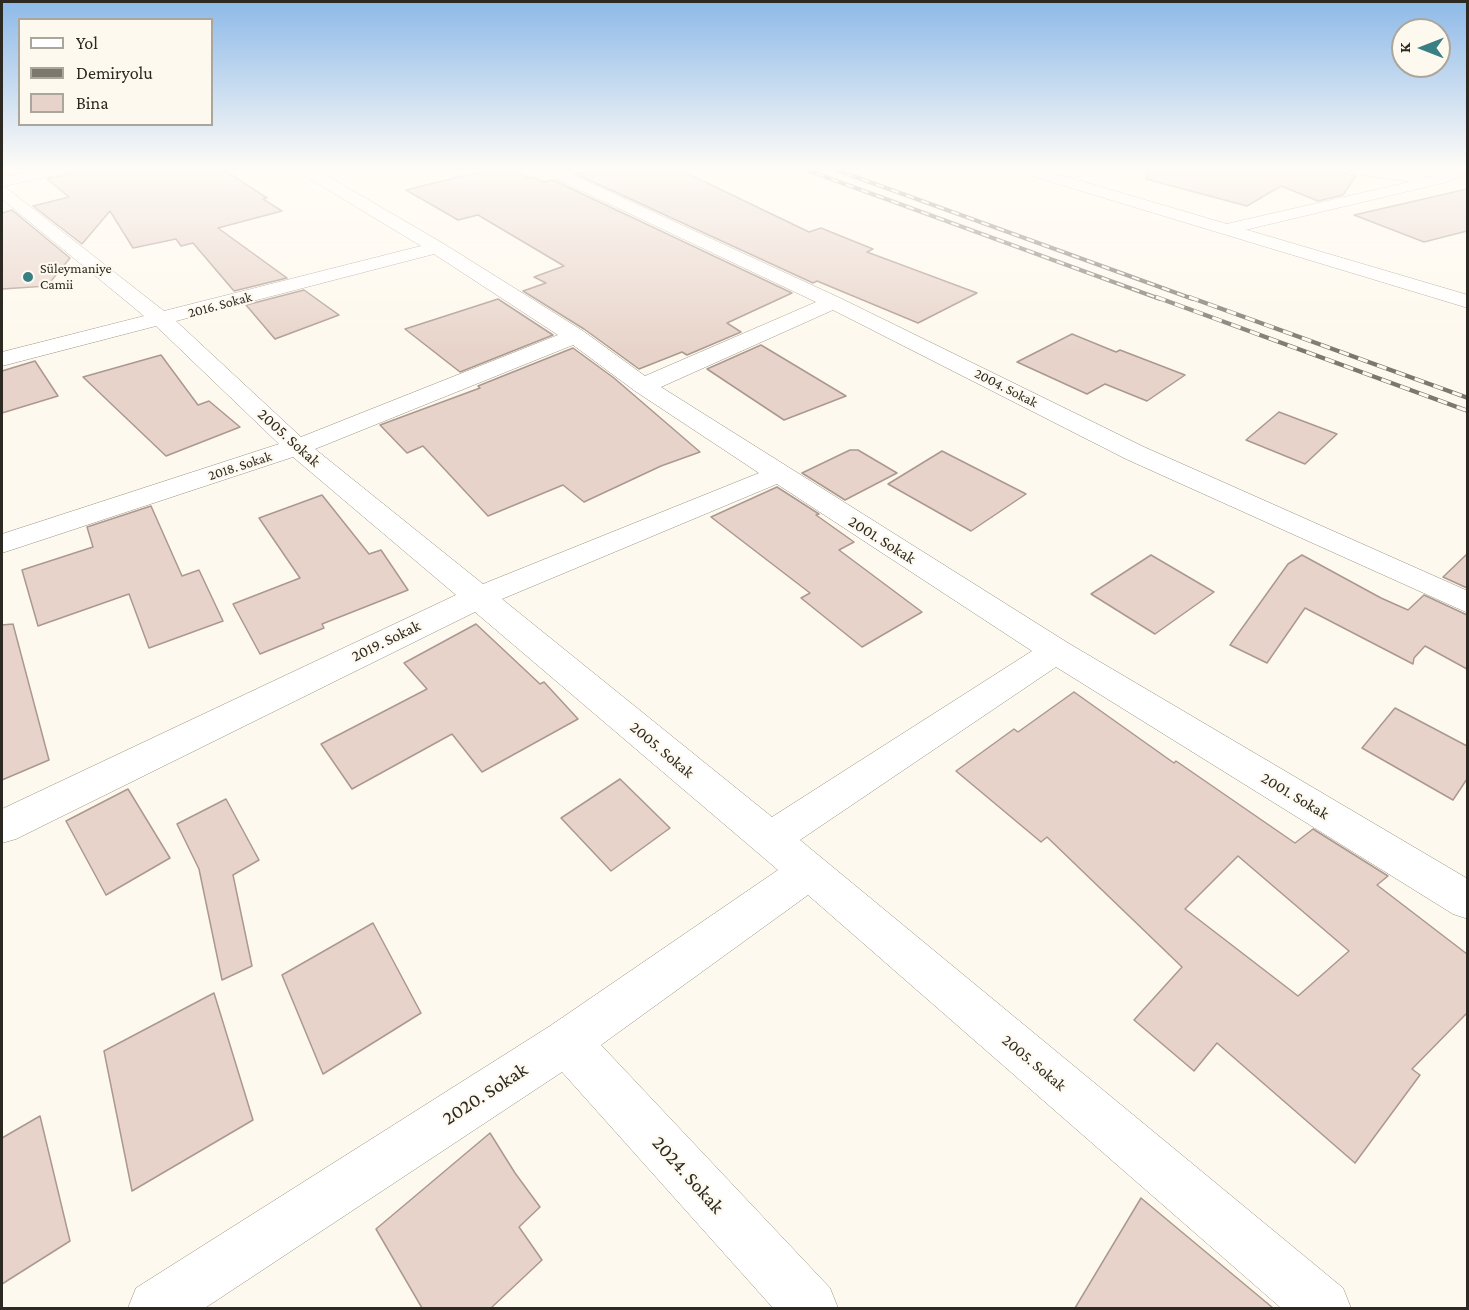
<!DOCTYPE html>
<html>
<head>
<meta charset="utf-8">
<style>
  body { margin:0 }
  #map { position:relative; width:1469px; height:1310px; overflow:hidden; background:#fef9ee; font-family:"Crimson Pro",serif }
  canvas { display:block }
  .frame { position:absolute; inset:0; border:3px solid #2c2922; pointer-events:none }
  .legend { position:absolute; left:18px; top:18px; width:195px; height:108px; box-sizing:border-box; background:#fef9ee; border:2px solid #aaa69c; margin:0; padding:8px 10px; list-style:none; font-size:18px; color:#2c2922 }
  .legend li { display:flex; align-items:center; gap:12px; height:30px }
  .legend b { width:30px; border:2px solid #aaa69c }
  .north { position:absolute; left:1391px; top:18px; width:60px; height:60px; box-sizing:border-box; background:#fef9ee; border:2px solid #aaa69c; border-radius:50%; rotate:270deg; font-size:16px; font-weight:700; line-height:24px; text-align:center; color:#2c2922 }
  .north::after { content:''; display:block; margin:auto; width:21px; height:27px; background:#388084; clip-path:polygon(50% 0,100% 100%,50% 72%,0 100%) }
</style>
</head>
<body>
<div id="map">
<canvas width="1469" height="1310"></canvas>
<div class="frame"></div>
<ul class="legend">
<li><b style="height:8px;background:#fff"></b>Yol</li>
<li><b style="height:8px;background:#7c7870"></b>Demiryolu</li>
<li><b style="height:16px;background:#e7d3c9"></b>Bina</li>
</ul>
<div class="north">K</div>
</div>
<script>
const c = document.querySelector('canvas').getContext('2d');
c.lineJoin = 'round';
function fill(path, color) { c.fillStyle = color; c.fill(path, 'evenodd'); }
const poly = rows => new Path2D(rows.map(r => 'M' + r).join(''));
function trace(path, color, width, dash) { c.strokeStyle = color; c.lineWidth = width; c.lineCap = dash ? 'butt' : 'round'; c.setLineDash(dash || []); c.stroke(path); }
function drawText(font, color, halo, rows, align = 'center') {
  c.font = font + ' "Crimson Pro",serif'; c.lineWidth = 4.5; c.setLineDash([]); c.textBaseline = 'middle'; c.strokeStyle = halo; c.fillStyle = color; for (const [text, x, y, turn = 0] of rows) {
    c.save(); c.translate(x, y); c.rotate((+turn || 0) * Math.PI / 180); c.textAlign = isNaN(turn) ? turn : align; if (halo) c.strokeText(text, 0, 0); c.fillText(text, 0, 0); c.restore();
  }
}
const building = poly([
  [82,168,221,168,267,198,263,199,282,211,218,228,287,278,234,291,193,243,181,246,176,239,133,248,110,211,82,244,33,206,69,197,47,179,75,173,82,168],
  [496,168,510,168,529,178,532,177,544,182,553,180,792,293,727,323,741,332,687,355,682,352,639,369,584,329,523,291,546,283,534,277,564,266,478,215,458,220,406,190,496,168],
  [598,168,676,168,809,232,821,228,873,249,867,252,977,293,918,323,817,281,813,283,576,174,598,168],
  [1148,168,1323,168,1356,176,1343,195,1318,201,1281,186,1247,206,1146,179,1148,168],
  [1467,189,1467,231,1424,242,1354,215,1467,189],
  [12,210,70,258,47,286,2,289,2,213,12,210],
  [304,290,339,315,275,339,246,305,304,290],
  [498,299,553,335,460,372,405,329,498,299],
  [1072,334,1116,352,1120,350,1185,375,1147,401,1105,384,1087,394,1017,362,1072,334],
  [761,345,846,396,784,420,707,369,761,345],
  [573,348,614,378,700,452,661,466,584,502,563,485,488,516,423,446,407,453,380,425,480,388,478,386,573,348],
  [161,355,198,405,209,401,240,427,166,456,83,377,161,355],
  [35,361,58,396,2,413,2,371,35,361],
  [1279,412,1337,434,1305,464,1246,440,1279,412],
  [850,450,858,450,897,473,845,500,802,473,850,450],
  [942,451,1026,494,971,531,888,484,942,451],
  [777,487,819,514,816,515,854,542,839,550,922,612,862,647,801,598,810,593,711,517,777,487],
  [322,495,369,554,381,550,408,590,322,624,324,628,260,654,233,604,300,578,259,518,322,495],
  [151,506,182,576,199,570,223,621,149,648,129,594,38,626,22,570,93,547,87,527,151,506],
  [1467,554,1467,588,1443,577,1467,554],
  [1151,555,1214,592,1155,634,1091,594,1151,555],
  [1302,555,1381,598,1408,610,1424,595,1467,615,1467,669,1425,646,1414,658,1413,664,1305,608,1267,663,1230,645,1288,564,1302,555],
  [13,624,49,760,2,780,2,625,13,624],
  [476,624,540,684,544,682,578,719,482,772,452,734,352,789,321,744,427,689,404,663,476,624],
  [1074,692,1174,763,1176,761,1295,843,1313,829,1388,876,1377,885,1467,954,1467,1013,1412,1069,1420,1075,1355,1163,1217,1043,1194,1071,1134,1020,1182,967,1047,837,1041,842,956,771,1014,729,1018,732,1074,692],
  [1238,856,1349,951,1298,996,1185,909,1238,856],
  [1395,708,1467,746,1467,779,1453,800,1362,748,1395,708],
  [620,779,670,828,611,871,561,818,620,779],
  [128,789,170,858,106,895,66,821,128,789],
  [226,799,259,860,233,875,252,966,222,980,199,869,177,824,226,799],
  [373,923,421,1013,323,1074,282,975,373,923],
  [214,993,253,1120,132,1191,104,1051,214,993],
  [40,1116,70,1241,2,1284,2,1138,40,1116],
  [490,1133,515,1173,540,1207,519,1227,542,1260,491,1308,422,1308,376,1229,490,1133],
  [1141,1198,1273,1308,1075,1308,1141,1198]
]);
const minor = poly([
  [47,168,77,168,75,171,4,186,164,311,421,246,297,171,295,168,314,168,444,244,583,331,645,376,816,302,540,171,538,168,558,168,840,298,1144,447,1468,591,1468,613,1126,459,833,310,661,387,1068,643,1468,879,1468,919,1453,914,1056,667,800,840,1343,1288,1351,1308,1281,1308,808,895,601,1045,830,1288,838,1308,773,1308,562,1072,205,1308,128,1308,136,1288,550,1026,778,870,475,612,16,839,2,843,2,809,456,595,293,457,2,553,2,534,279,444,156,326,2,366,2,352,144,316,2,199,2,177,47,168],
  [434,254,558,335,301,437,176,321,434,254],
  [573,345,635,391,759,473,483,584,315,449,573,345],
  [777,484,1032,651,772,817,502,599,777,484],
  [1101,168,1099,171,1077,177,1069,172,1075,168,1101,168],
  [1344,168,1382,168,1418,173,1426,178,1454,168,1468,168,1468,172,1465,175,1447,182,1228,234,1222,233,1219,229,1222,225,1409,182,1352,173,1344,168]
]);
const tertiary = poly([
  [1013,168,1037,168,1468,295,1468,308,1015,171,1013,168]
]);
const railFar1 = poly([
  [801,168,1160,299],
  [831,168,1193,299]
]);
const rail = poly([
  [1156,297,1468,411],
  [1189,297,1468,398]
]);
const markers = [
  [28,277,6,"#388084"]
];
const farPoinames = [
  ["Süleymaniye",40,269],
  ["Camii",40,285]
];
const farStreetnames = [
  ["2016. Sokak",220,305,-15],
  ["2004. Sokak",1006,388,27],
  ["2018. Sokak",240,466,-18]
];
const streetNames = [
  ["2005. Sokak",289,438,42],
  ["2001. Sokak",882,540,32],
  ["2019. Sokak",386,641,-26],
  ["2005. Sokak",662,750,40],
  ["2001. Sokak",1295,796,31],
  ["2005. Sokak",1034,1063,40]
];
const nearStreetnames = [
  ["2020. Sokak",485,1094,-33],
  ["2024. Sokak",688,1175,48]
];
fill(building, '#e7d3c9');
trace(building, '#ab988e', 1.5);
trace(minor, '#9a9281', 1);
trace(tertiary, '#9a9281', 1);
fill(minor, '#fff');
fill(tertiary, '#fff');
trace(railFar1, '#7c7870', 4);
trace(rail, '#7c7870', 4.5);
trace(railFar1, '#fef9ee', 2, [8]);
trace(rail, '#fef9ee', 3, [10]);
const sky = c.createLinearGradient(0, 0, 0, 351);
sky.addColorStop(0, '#8db9e8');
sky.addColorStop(0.48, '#fffcf7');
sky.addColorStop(1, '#fffcf700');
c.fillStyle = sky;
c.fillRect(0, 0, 1469, 351);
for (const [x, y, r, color] of markers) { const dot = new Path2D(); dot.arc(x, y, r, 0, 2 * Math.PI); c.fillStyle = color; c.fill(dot); trace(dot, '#fef9ee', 2); }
drawText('14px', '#2c2922', '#fef9ee', farPoinames, 'left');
drawText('14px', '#2c2922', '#fef9ee', farStreetnames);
drawText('16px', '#2c2922', '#fef9ee', streetNames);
drawText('20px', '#2c2922', '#fef9ee', nearStreetnames);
</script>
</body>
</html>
